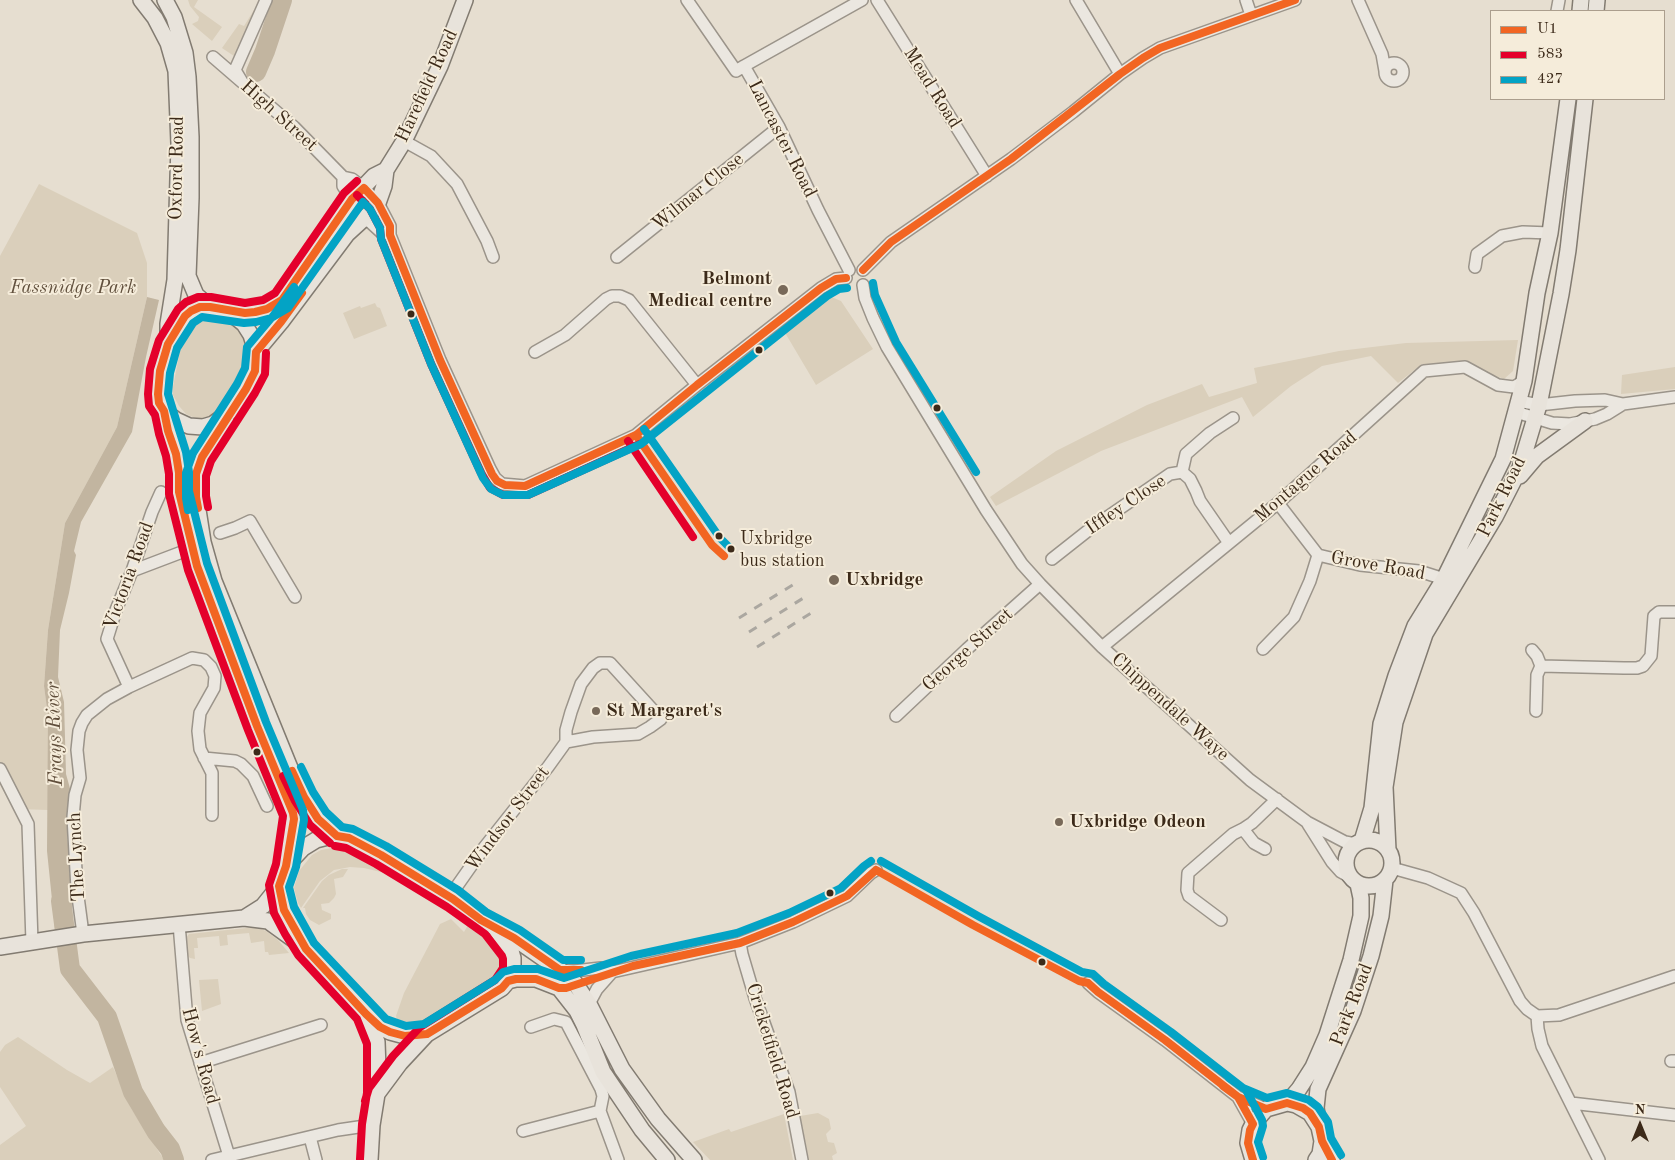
<!DOCTYPE html>
<html>
<head>
<meta charset="utf-8">
<style>
  body { margin:0 }
  #map { position:relative; width:1675px; height:1160px; overflow:hidden; background:#e6ded0; font-family:"Old Standard TT",serif }
  canvas { display:block }
  .legend { position:absolute; left:1490px; top:10px; width:175px; height:90px; box-sizing:border-box; background:#f5ecda; border:1px solid #ab9e8d; margin:0; padding:6px 9px; list-style:none; font-size:15px; color:#3c2a19 }
  .legend li { display:flex; align-items:center; gap:10px; height:25px }
  .legend b { width:25px; border:1px solid #ab9e8d }
  .north { position:absolute; left:1615px; top:1100px; width:50px; height:50px; -webkit-text-stroke:4px #f5ecda; paint-order:stroke; rotate:0deg; font-size:14px; font-weight:700; line-height:20px; text-align:center; color:#3c2a19 }
  .north::after { content:''; display:block; margin:auto; width:18px; height:22px; background:#3c2a19; clip-path:polygon(50% 0,100% 100%,50% 72%,0 100%) }
</style>
</head>
<body>
<div id="map">
<canvas width="1675" height="1160"></canvas>
<ul class="legend">
<li><b style="height:6px;background:#f26522"></b>U1</li>
<li><b style="height:6px;background:#e4002b"></b>583</li>
<li><b style="height:6px;background:#03a3c5"></b>427</li>
</ul>
<div class="north">N</div>
</div>
<script>
const c = document.querySelector('canvas').getContext('2d');
c.lineJoin = 'round';
function fill(path, color) { c.fillStyle = color; c.fill(path, 'evenodd'); }
const poly = rows => new Path2D(rows.map(r => 'M' + r).join(''));
function trace(path, color, width, dash) { c.strokeStyle = color; c.lineWidth = width; c.lineCap = dash ? 'butt' : 'round'; c.setLineDash(dash || []); c.stroke(path); }
function drawText(font, color, halo, rows, align = 'center') {
  c.font = font + ' "Old Standard TT",serif'; c.lineWidth = 4; c.setLineDash([]); c.textBaseline = 'middle'; c.strokeStyle = halo; c.fillStyle = color; for (const [text, x, y, turn = 0] of rows) {
    c.save(); c.translate(x, y); c.rotate((+turn || 0) * Math.PI / 180); c.textAlign = isNaN(turn) ? turn : align; if (halo) c.strokeText(text, 0, 0); c.fillText(text, 0, 0); c.restore();
  }
}
const green = poly([
  [188,0,198,0,194,7,222,27,212,41,192,24,198,21,199,17,190,6],
  [254,10,257,10,237,58,222,48,239,24,244,26],
  [39,184,137,233,147,263,147,297,117,427,65,523,48,630,44,686,48,715,48,810,18,809,0,763,0,256],
  [829,296,841,301,873,349,816,385,784,331],
  [375,303,377,307,380,308,387,326,354,339,343,313,360,306,361,308],
  [221,315,248,335,251,369,217,412,209,419,197,419,186,414,179,406,173,395,173,387,182,340,185,332,193,321,202,316],
  [1518,340,1513,371,1504,379,1464,364,1422,364,1398,383,1371,356,1322,366,1291,386,1253,417,1242,397,1101,451,996,506,990,497,1056,451,1147,405,1202,384,1209,397,1257,383,1254,368,1339,351,1406,343],
  [1675,367,1675,389,1621,394,1622,375],
  [333,848,348,849,371,862,385,873,364,868,350,867,334,870,320,881,301,908,298,903,294,888,299,871,312,855,321,850],
  [342,869,348,869,343,877,334,879,336,894,334,898,329,903,321,904,322,910,331,914,331,919,319,925,310,920,306,914,305,908,303,908,322,881,329,875],
  [451,919,464,932,468,925,496,945,502,959,500,970,497,974,418,1024,413,1027,403,1026,398,1023,396,1016,404,993,440,924],
  [256,927,266,931,278,940,289,953,269,955,268,952,265,952,264,941,251,943,249,933,227,935,228,945,220,946,219,936,197,938,198,948,194,948,195,959,190,958,187,955,186,938,189,934],
  [218,979,221,1004,202,1011,199,980],
  [18,1037,67,1070,90,1083,113,1067,131,1108,164,1160,0,1160,0,1145,26,1126,0,1087,0,1052,5,1045],
  [818,1113,829,1119,831,1129,826,1134,828,1142,834,1143,837,1153,832,1156,833,1160,809,1160,800,1116],
  [784,1114,793,1160,710,1160,693,1142,729,1129,731,1132]
]);
const water = poly([
  [260,50,270,53,261,74,251,69],
  [147,297,159,300,146,357,132,432,81,522,74,551,76,555,69,593,60,630,58,677,64,702,66,774,71,792,67,829,73,924,71,926,55,929,47,851,48,716,44,686,48,630,65,523,117,427]
]);
const river = poly([
  [256,72,265,51,282,0],
  [61,901,70,969,107,1017,133,1092,156,1131,170,1149,174,1160]
]);
const minor = poly([
  [687,0,736,71,744,66,779,127,818,210,849,270],
  [877,0,987,176],
  [1076,0,1120,74],
  [1246,0,1251,15],
  [1358,0,1382,54,1385,71],
  [1557,11,1559,0],
  [213,57,294,127,343,177,352,179,364,188,378,203,390,226,390,235,440,360,490,469,495,478,502,484,525,486,636,435,697,385,821,288,836,279,846,278],
  '1385 72a9 9 0 1 1 18 0a9 9 0 1 1-18 0Z',
  [744,66,862,0],
  [241,80,235,70,266,0],
  [404,141,431,156,457,184,487,241,493,257],
  [343,177,343,186,352,199],
  [364,219,370,222,382,233,390,235],
  [617,257,779,127],
  [1475,267,1477,254,1502,236,1523,232,1550,233],
  [863,270,891,242,1011,159,1073,112,1120,74,1143,58,1160,48,1295,0],
  [863,285,865,298,873,318,887,347,986,510,1022,564,1040,584,1102,647,1250,780,1307,822,1345,842,1356,844],
  [535,352,565,335,606,299,612,296,620,296,629,300,697,385],
  [1519,401,1539,405,1575,401,1605,400,1623,404],
  [1516,412,1552,423,1570,424,1595,419,1607,414,1623,404,1675,397],
  [1182,472,1186,454,1210,433,1233,418],
  [1278,503,1318,555,1360,565,1419,571,1444,579],
  [220,533,235,528,250,521,295,597],
  [1052,559,1090,529,1170,474,1182,472,1190,479,1196,491,1200,501,1229,543],
  [132,571,182,552],
  [1102,647,1278,503,1424,371,1465,367,1498,385,1514,387,1524,381],
  [1263,649,1294,617,1310,581,1318,555],
  [1532,650,1537,656,1541,666,1537,675,1536,711],
  [1541,666,1624,668,1637,668,1643,666,1651,656,1654,616,1659,612,1675,612],
  [129,687,107,639,116,610,132,571,152,512,161,492],
  [896,716,967,649,1040,584],
  [204,758,235,761,241,764,253,776,267,806],
  [0,769,28,824,32,942],
  [1308,824,1332,862,1341,872,1350,877],
  [1243,829,1254,843,1265,849],
  [1392,868,1428,878,1461,893,1474,913,1520,1001,1527,1009,1537,1016,1559,1015,1675,976],
  [450,896,483,849,548,767,566,742,566,730,571,712,581,684,593,668,600,663,610,663,661,719,650,727,638,734,593,737,566,742],
  [1221,920,1189,896,1187,890,1188,873,1233,834,1243,829,1252,823,1277,799],
  [179,924,187,1020,229,1156],
  [83,934,77,889,73,817,75,795,80,778,77,750,79,731,82,723,87,715,107,699,129,687,192,658,204,660,211,667,215,676,214,688,200,713,198,731,200,749,212,773,212,815],
  [740,943,742,954,755,998,789,1092,802,1160],
  [560,970,574,971,601,968,612,972],
  [1088,983,1098,992,1165,1040,1238,1097,1266,1109],
  [589,1004,597,989,612,972,740,943,793,922,847,896,871,873,876,870],
  [1537,1016,1538,1029,1542,1046,1599,1160],
  [531,1027,554,1019,566,1022,601,1089,603,1096,600,1111],
  [1671,1061,1675,1061],
  [200,1063,321,1025],
  [1238,1097,1253,1124],
  [1571,1103,1675,1115],
  [600,1111,618,1160],
  [523,1131,600,1111],
  [310,1137,316,1160],
  [212,1160,338,1130,372,1125]
]);
const major = poly([
  [141,0,155,18,168,43,176,71,179,144,175,280,168,324,168,342],
  [165,0,174,17,185,53,188,77,191,137,191,198,188,276,196,295,210,307],
  [1580,11,1581,0],
  [1596,11,1597,0],
  [228,311,244,324,251,335,256,351,255,371,240,400,232,410,213,424,203,427,189,426,176,420,164,411,159,403,158,394,160,371,168,344,185,316,191,311,200,307,210,307,245,313,255,312,267,309,282,300,352,199,374,176,386,170],
  [256,352,281,322,347,234,370,213,378,203,384,186,386,170,404,141,440,66,465,0],
  [164,411,168,431,176,454,179,473,179,492,197,566,257,726,293,813,294,819,289,842,286,866,279,886,281,899,287,917,306,949,366,1014,380,1027,390,1032,405,1036,427,1034],
  [226,418,207,449,196,474,196,497,203,542,214,581,290,768,304,797,318,819,337,836],
  [1520,476,1537,456,1585,421],
  '1346 863a23 23 0 1 1 46 0a23 23 0 1 1-46 0Z',
  [1362,841,1372,808,1381,724,1396,676,1415,626,1444,579,1503,459,1524,381,1537,293,1550,233,1568,99],
  [1388,850,1385,787,1395,722,1425,634,1495,517,1520,468,1539,405,1561,294,1568,250,1585,99],
  [286,866,303,848,316,840,332,836,349,838,381,855,450,896,481,920,514,938,560,970,575,983,589,1004,622,1069,658,1119,694,1160],
  [244,918,263,906,279,886],
  [0,947,83,934,244,918,268,921,297,942],
  [508,981,516,979,536,979,559,988,577,1011,584,1025,603,1072,642,1130,667,1160],
  [367,1018,377,1042,378,1069,377,1094,372,1125,370,1160],
  [377,1094,400,1063,427,1034,502,988,508,981,513,970,513,958,511,951,497,931],
  [1287,1103,1299,1089,1313,1067,1327,1035,1351,960,1361,916,1361,898,1358,884],
  [1319,1127,1316,1108,1318,1089,1353,1011,1371,956,1381,916,1385,880],
  [1322,1141,1332,1160],
  [1253,1160,1248,1143,1250,1130,1253,1124,1266,1109,1287,1103,1296,1105,1310,1113,1319,1127,1322,1141,1320,1154,1316,1160]
]);
const rail = poly([
  [739,618,799,581],
  [749,632,805,597],
  [757,647,816,610]
]);
const bus1 = poly([
  [863,270,891,242,1011,159,1120,74,1143,58,1160,48,1295,0],
  [846,278,836,279,821,288,697,385,636,435,525,486,505,485,497,481,492,474,440,360,390,235,390,226,378,203,364,188,352,199,282,300,267,309,255,312,245,313,210,307,200,307,191,311,185,316,168,344,160,371,158,394,159,403,164,411,168,431,176,454,179,473,179,492,197,566,257,726,293,813,294,819,286,866,279,886,284,910,306,949,366,1014,380,1027,390,1032,405,1036,427,1034,502,988,508,981,516,979,536,979,559,988,566,988,633,966,740,943,793,922,847,896,876,870],
  [636,435,712,545,724,556],
  [198,508,196,497,196,474,202,457,246,389,255,371,256,352,281,322,302,293],
  [292,771,304,797,318,819,337,836,349,838,381,855,453,899,481,920,514,938,560,970,581,970],
  [876,870,973,925,1079,981,1088,983,1098,992,1165,1040,1238,1097,1266,1109,1287,1103,1303,1108,1310,1113,1319,1127,1322,1141,1332,1160],
  [1223,1086,1238,1097,1253,1124,1250,1130,1248,1143,1253,1160]
]);
const bus2 = poly([
  [357,181,344,193,275,293,263,300,245,303,211,297,198,297,186,302,178,309,159,340,150,369,148,394,149,406,155,415,159,434,166,456,169,474,169,494,188,570,248,730,283,816,276,864,269,885,274,913,285,934,298,955,357,1019,367,1044,367,1093,362,1124,360,1159],
  [357,195,370,209,380,228,381,239,431,364,481,473,490,488,503,495,528,495,640,444],
  [628,441,693,537],
  [208,507,206,496,206,476,211,461,255,393,265,374,266,353],
  [283,776,295,801,310,825,330,843],
  [335,846,346,848,376,864,447,907,485,934,502,956,503,959,503,968,495,980,420,1027,393,1056,369,1088,365,1101]
]);
const bus3 = poly([
  [873,283,875,295,896,342,976,472],
  [847,288,839,289,827,296,641,444,528,495,503,495,491,489,483,478,431,364,381,239,380,228,370,209,363,202,288,308,271,318,256,322,244,323,202,317,193,323,177,348,170,373,168,394,186,452,189,472,189,491,207,563,266,722,303,810,304,820,296,867,289,887,294,907,314,943,386,1019,406,1026,424,1024,495,980,503,972,514,969,538,969,564,978,631,956,737,933,789,913,841,888,864,866,871,861],
  [644,429,720,538,731,549],
  [188,510,186,498,186,473,193,453,237,384,245,368,247,347,273,316,294,287],
  [301,767,313,792,326,812,342,827,353,829,386,846,458,890,486,912,520,930,563,960,581,960],
  [881,861,978,916,1082,972,1093,974,1104,984,1171,1032,1243,1088,1267,1098,1287,1093,1309,1100,1318,1107,1328,1122,1331,1138,1341,1155],
  [1229,1078,1246,1090,1262,1120,1263,1126,1258,1142,1263,1157]
]);
const markers = [
  [783,290,6,"#786959"],
  [411,314,4.5,"#3c2a19"],
  [759,350,4.5,"#3c2a19"],
  [937,408,4.5,"#3c2a19"],
  [719,536,4.5,"#3c2a19"],
  [731,549,4.5,"#3c2a19"],
  [834,580,6,"#786959"],
  [596,711,5,"#786959"],
  [257,752,4.5,"#3c2a19"],
  [1059,822,5,"#786959"],
  [830,893,4.5,"#3c2a19"],
  [1042,962,4.5,"#3c2a19"]
];
const busNames = [
  ["Uxbridge",740,539],
  ["bus station",740,561]
];
const streetNames = [
  ["Harefield Road",427,86,-65],
  ["Mead Road",932,88,58],
  ["High Street",279,116,42],
  ["Lancaster Road",782,139,63],
  ["Oxford Road",177,168,-89],
  ["Wilmar Close",698,192,-39],
  ["Montague Road",1306,477,-41],
  ["Park Road",1502,497,-64],
  ["Iffley Close",1126,505,-34],
  ["Grove Road",1378,566,10],
  ["Victoria Road",129,576,-70],
  ["George Street",968,650,-42],
  ["Chippendale Waye",1170,707,42],
  ["Windsor Street",508,819,-53],
  ["The Lynch",77,857,-93],
  ["Park Road",1352,1005,-69],
  ["Cricketfield Road",772,1051,73],
  ["How's Road",200,1056,75]
];
const poiNames = [
  ["Belmont",772,279,"right"],
  ["Medical centre",772,301,"right"],
  ["Uxbridge",845,580],
  ["St Margaret's",606,711],
  ["Uxbridge Odeon",1069,822]
];
const parkNames = [
  ["Fassnidge Park",73,288]
];
const waterNames = [
  ["Frays River",55,734,-92]
];
fill(green, '#dacfbb');
fill(water, '#c2b5a0');
trace(river, '#c2b5a0', 20);
trace(minor, '#9b948a', 14);
trace(major, '#827b71', 18);
trace(minor, '#ebe7e0', 11);
trace(major, '#e8e3db', 15);
trace(rail, '#aba7a0', 3, [9, 9]);
trace(bus1, '#f26522', 8);
trace(bus2, '#e4002b', 8);
trace(bus3, '#03a3c5', 8);
for (const [x, y, r, color] of markers) { const dot = new Path2D(); dot.arc(x, y, r, 0, 2 * Math.PI); c.fillStyle = color; c.fill(dot); trace(dot, '#f5ecda', 2); }
drawText('18px', '#3c2a19', '#f5ecda', busNames, 'left');
drawText('19px', '#3c2a19', '#f5ecda', streetNames);
drawText('bold 19px', '#3c2a19', '#f5ecda', poiNames, 'left');
drawText('italic 19px', '#61503d', '#f5ecda', parkNames);
drawText('italic 20px', '#604e3b', '#f5ecda', waterNames);
</script>
</body>
</html>
